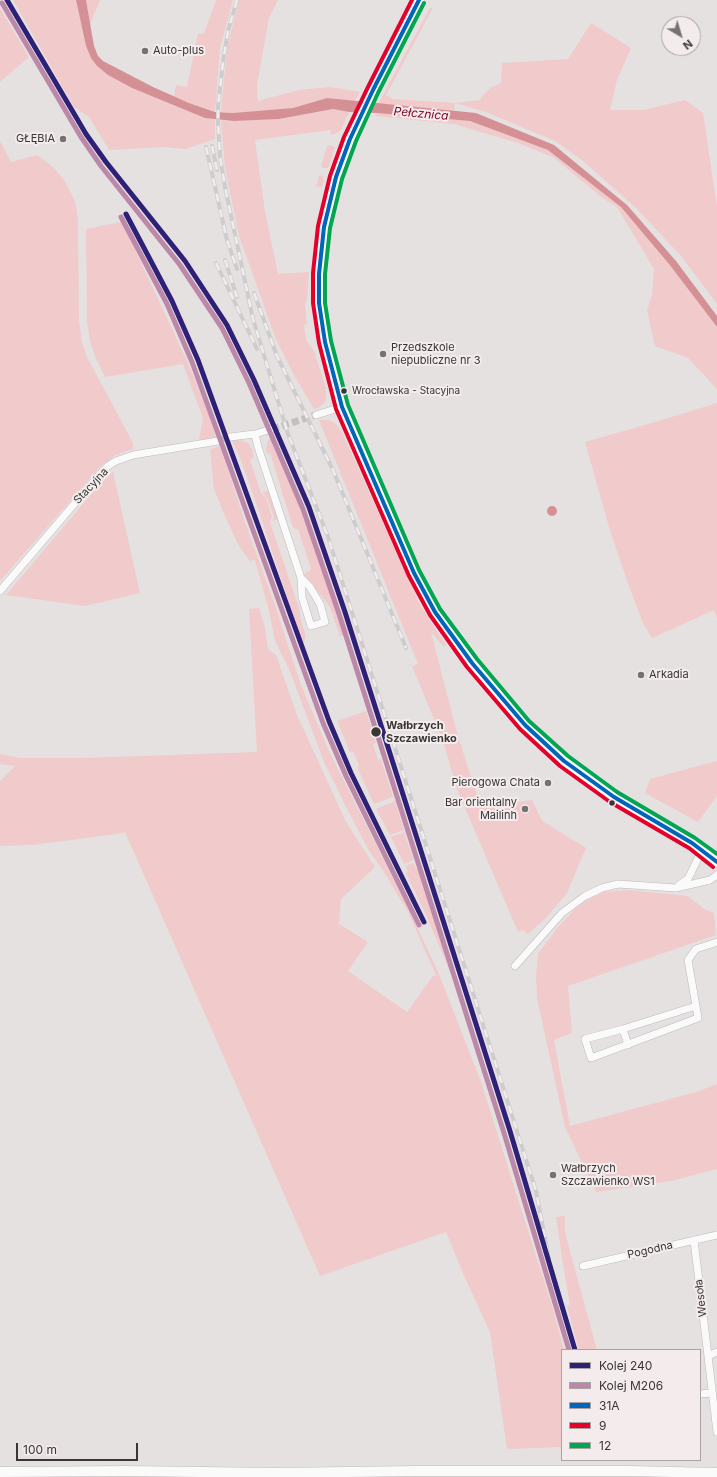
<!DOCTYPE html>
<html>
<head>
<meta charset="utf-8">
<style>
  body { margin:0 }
  #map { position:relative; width:717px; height:1477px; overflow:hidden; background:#e5e1e1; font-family:Inter,sans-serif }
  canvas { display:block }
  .legend { position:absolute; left:561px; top:1349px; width:140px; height:112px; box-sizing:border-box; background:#f4ecec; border:1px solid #a9a3a3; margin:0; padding:5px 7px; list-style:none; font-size:12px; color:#393636 }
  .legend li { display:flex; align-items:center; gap:8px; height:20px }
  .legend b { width:20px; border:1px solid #a9a3a3 }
  .north { position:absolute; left:661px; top:16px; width:40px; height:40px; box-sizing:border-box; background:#f4ecec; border:1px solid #a9a3a3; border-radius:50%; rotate:142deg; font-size:11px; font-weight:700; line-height:16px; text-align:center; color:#393636 }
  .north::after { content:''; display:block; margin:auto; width:14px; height:18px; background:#757272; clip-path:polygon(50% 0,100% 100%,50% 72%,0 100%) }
  .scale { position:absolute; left:16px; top:1443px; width:122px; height:18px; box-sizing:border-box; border:2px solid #393636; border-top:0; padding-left:5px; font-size:12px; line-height:14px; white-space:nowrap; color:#393636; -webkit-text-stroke:3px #f4ecec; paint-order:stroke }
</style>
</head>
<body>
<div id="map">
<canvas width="717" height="1477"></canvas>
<ul class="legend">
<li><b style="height:5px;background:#2e2076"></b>Kolej 240</li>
<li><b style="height:5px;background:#bc88aa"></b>Kolej M206</li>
<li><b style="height:5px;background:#0065bd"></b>31A</li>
<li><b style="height:5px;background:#e4002b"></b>9</li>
<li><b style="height:5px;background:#00a651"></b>12</li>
</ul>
<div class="north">N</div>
<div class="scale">100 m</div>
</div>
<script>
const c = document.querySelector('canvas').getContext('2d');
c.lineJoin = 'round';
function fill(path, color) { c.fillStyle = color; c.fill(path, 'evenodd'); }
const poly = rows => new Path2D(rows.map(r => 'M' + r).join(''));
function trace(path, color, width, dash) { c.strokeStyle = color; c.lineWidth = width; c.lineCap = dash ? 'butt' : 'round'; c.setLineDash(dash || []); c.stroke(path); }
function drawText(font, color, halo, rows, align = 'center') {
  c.font = font + ' Inter,sans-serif'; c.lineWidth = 4; c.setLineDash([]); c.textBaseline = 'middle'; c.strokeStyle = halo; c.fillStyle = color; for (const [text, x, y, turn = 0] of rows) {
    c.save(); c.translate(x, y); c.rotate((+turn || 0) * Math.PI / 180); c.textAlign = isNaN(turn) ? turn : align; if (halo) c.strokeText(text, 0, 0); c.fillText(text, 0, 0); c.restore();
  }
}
const green = poly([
  [13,0,76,0,86,46,91,58,97,66,108,75,132,88,206,118,215,119,215,139,186,149,164,147,109,150,89,117,74,107],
  [86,0,100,0,90,25],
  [216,0,233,0,220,48,215,112,174,97,176,85,187,87,198,33,204,34],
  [239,0,278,0,269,18,257,85,258,101,299,90,330,87,360,92,355,101,327,98,293,108,233,113,221,112,227,48],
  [0,8,29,57,0,82],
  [430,8,433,8,386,95,393,99,455,103,480,100,484,94,492,87,501,83,502,63,568,59,591,23,631,48,617,80,610,110,644,110,685,100,703,113,717,207,717,304,682,257,635,207,583,161,555,141,486,112,455,103,454,111,378,104],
  [333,109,349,112,342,128,339,132,334,134,330,135,331,130,255,140,265,211,278,274,309,272,307,299,305,304,307,324,304,325,306,340,314,351,326,388,326,398,325,402,321,406,314,409,295,377,275,337,239,236,225,168,221,120,234,121,279,119],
  [377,113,470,121,548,150,621,207,669,264,717,327,717,389,688,358,655,346,647,310,652,295,654,269,617,207,604,199,553,157,518,143,454,124,375,116],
  [0,141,11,162,37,155,54,168,64,180,74,199,77,211,78,224,79,320,82,343,87,357,133,443,133,449,115,455,99,468,0,581],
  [330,145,335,147,328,168,325,168,321,167,327,146],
  [321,175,323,176,324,179,322,187,316,186,319,176],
  [122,222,188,363,209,415,216,438,199,440,203,418,183,364,105,377,95,356,90,341,87,322,86,229],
  [717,403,717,618,714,610,652,638,643,623,629,586,611,534,585,442,652,423],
  [319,420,329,420,335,423,342,432,420,605,446,645,444,647,431,632,457,733,481,808,532,800,542,821,586,848,567,893,545,919,528,934,522,930,518,932,457,789,443,741,412,666,418,664],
  [274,435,310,522,349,633,340,636,330,607,304,574,310,571,311,568,298,529,295,529,293,527,270,453,267,454,266,450,268,440],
  [239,440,246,442,249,444,252,450,254,457,250,460,261,493,266,498,272,517,270,522,300,611,300,618,306,636,303,644,254,497,239,455,232,441],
  [220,446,245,522,276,608,301,685,329,751,412,916,439,974,481,1082,553,1309,564,1350,562,1350,562,1447,507,1449,490,1332,465,1278,446,1232,320,1276,125,832,117,834,32,845,0,846,0,781,15,766,0,764,0,754,20,758,82,758,257,752,249,609,259,608,265,628,268,649,276,655,297,715,346,822,375,867,341,899,339,924,368,942,348,971,407,1012,432,977,436,975,408,912,384,872,368,849,345,805,324,762,289,669,275,641,269,611,255,560,250,561,239,546,224,514,214,489,210,450,213,448],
  [113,472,140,593,85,606,6,595,98,486],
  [268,491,278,519,272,521,274,517,267,498,262,492],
  [366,711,376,743,373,744,378,760,381,759,393,797,374,804,357,767,359,766,353,751,350,752,337,721],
  [717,761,717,796,698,822,645,793,650,779],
  [395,801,404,830,390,835,376,809],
  [404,832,414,860,404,864,391,837],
  [414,863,416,869,422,867,455,969,450,971,426,915,406,873,408,871,405,866],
  [629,890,688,896,704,909,714,913,716,935,568,986,572,1033,554,1040,570,1126,696,1092,717,1084,717,1169,671,1181,596,1192,565,1127,537,998,536,977,538,954,558,927,575,909,587,900,604,892],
  [565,1216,565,1233,597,1350,579,1350,567,1306,570,1305,563,1264,556,1217]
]);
const water = poly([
  [76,0,86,0,94,46,98,56,103,61,153,87,189,103,215,112,233,113,293,108,327,98,476,113,554,145,627,205,676,261,717,316,717,327,669,264,621,207,548,150,470,121,377,113,349,112,333,109,279,119,234,121,205,118,132,88,108,75,97,66,91,58,86,46],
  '547 511a5 5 0 1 1 10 0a5 5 0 1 1-10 0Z'
]);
const streetTunnel = poly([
  [272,429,316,415],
  [218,441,230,437]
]);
const street = poly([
  [316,415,342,407],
  [255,434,258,447,301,578,302,597,311,626,325,622,320,604,310,587,301,578],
  [230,437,255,434,272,429],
  [0,591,99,475,108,466,116,461,133,455,218,441],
  [679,885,688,879,702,850],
  [515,966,562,913,585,896,602,888,618,884,676,888,710,880,717,875],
  [696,1006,698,1018,591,1058,585,1039,623,1029,696,1006,688,960,696,949,717,942],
  [623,1029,628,1045],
  [694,1240,708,1356],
  [583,1266,717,1235],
  [717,1352,708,1356,717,1432],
  [700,1394,712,1393]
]);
const secondary = poly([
  [419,0,373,90,350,139,336,177,324,227,319,274,319,303,325,342,337,390,342,407,353,433,414,573,435,612,445,627,472,663,525,725,564,761,614,797,692,843,717,862],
  [0,1472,126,1471,276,1473,416,1471,630,1471,717,1473]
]);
const rail = poly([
  [237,0,228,31,223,62,218,107,218,123,220,156,225,187,253,319,288,434,328,537,536,1191,549,1259],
  [212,146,217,170],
  [206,147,227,240,237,269],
  [225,260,237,297],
  [216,263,257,349],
  [254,293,277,356,333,470,406,648]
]);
const bus1 = poly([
  [419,0,373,90,350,139,336,177,324,227,319,274,319,303,325,342,342,407,414,573,435,612,472,663,525,725,564,761,614,797,692,843,717,862]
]);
const bus2 = poly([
  [412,0,368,87,344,137,330,176,318,226,313,273,313,303,319,343,336,409,409,576,430,615,467,667,520,729,560,766,610,802,689,848,713,867]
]);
const bus3 = poly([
  [424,3,378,93,356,141,342,179,330,228,325,274,325,303,331,341,348,405,419,570,440,609,477,659,529,721,568,756,617,792,695,838,717,854]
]);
const rail1 = poly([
  [7,0,86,134,106,162,185,261,227,325,254,380,309,507,345,612,510,1131,575,1350],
  [126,214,172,301,198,360,329,721,351,773,424,922]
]);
const rail2 = poly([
  [2,3,81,137,101,166,180,265,222,328,249,383,303,509,339,614,504,1133,569,1350],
  [121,217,167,304,192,362,323,723,346,776,419,925]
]);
const markers = [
  [145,51,4,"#757272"],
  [63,139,4,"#757272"],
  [383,354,4,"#757272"],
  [344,391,3.5,"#393636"],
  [641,675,4,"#757272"],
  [376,732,5.5,"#393636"],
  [548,783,4,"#757272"],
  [612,803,3.5,"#393636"],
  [525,809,4,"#757272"],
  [553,1175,4,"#757272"]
];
const busNames = [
  ["Wrocławska - Stacyjna",352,391]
];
const poiNames = [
  ["Auto-plus",153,51],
  ["GŁĘBIA",55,139,"right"],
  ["Przedszkole",391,348],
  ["niepubliczne nr 3",391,361],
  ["Arkadia",649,675],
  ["Pierogowa Chata",540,783,"right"],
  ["Bar orientalny",517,803,"right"],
  ["Mailinh",517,816,"right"],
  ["Wałbrzych",561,1169],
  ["Szczawienko WS1",561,1182]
];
const streetNames = [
  ["Stacyjna",91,486,-47],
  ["Pogodna",650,1250,-13],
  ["Wesoła",701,1298,-97]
];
const stopNames = [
  ["Wałbrzych",386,726],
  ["Szczawienko",386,739]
];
const waterNames = [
  ["Pełcznica",421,114,5]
];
fill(green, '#f1cacb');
fill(water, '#d59095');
trace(streetTunnel, '#c3bfbf', 7, [7, 3.5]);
trace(street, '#bdbaba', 8);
trace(secondary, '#bdbaba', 11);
trace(street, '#fbfafa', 7);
trace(secondary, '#fbfafa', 10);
trace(rail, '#cecdcd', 4);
trace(rail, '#f4ecec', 2.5, [8]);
trace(bus1, '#0065bd', 4);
trace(bus2, '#e4002b', 4);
trace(bus3, '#00a651', 4);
trace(rail1, '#2e2076', 5);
trace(rail2, '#bc88aa', 5);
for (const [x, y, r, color] of markers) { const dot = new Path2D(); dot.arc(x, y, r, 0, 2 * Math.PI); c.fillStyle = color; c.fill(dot); trace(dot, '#f4ecec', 1.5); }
drawText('10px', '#393636', '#f4ecec', busNames, 'left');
drawText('11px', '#393636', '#f4ecec', poiNames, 'left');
drawText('11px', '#393636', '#f4ecec', streetNames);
drawText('bold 11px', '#393636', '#f4ecec', stopNames, 'left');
drawText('italic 12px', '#7c0022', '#f4ecec', waterNames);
</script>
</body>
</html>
